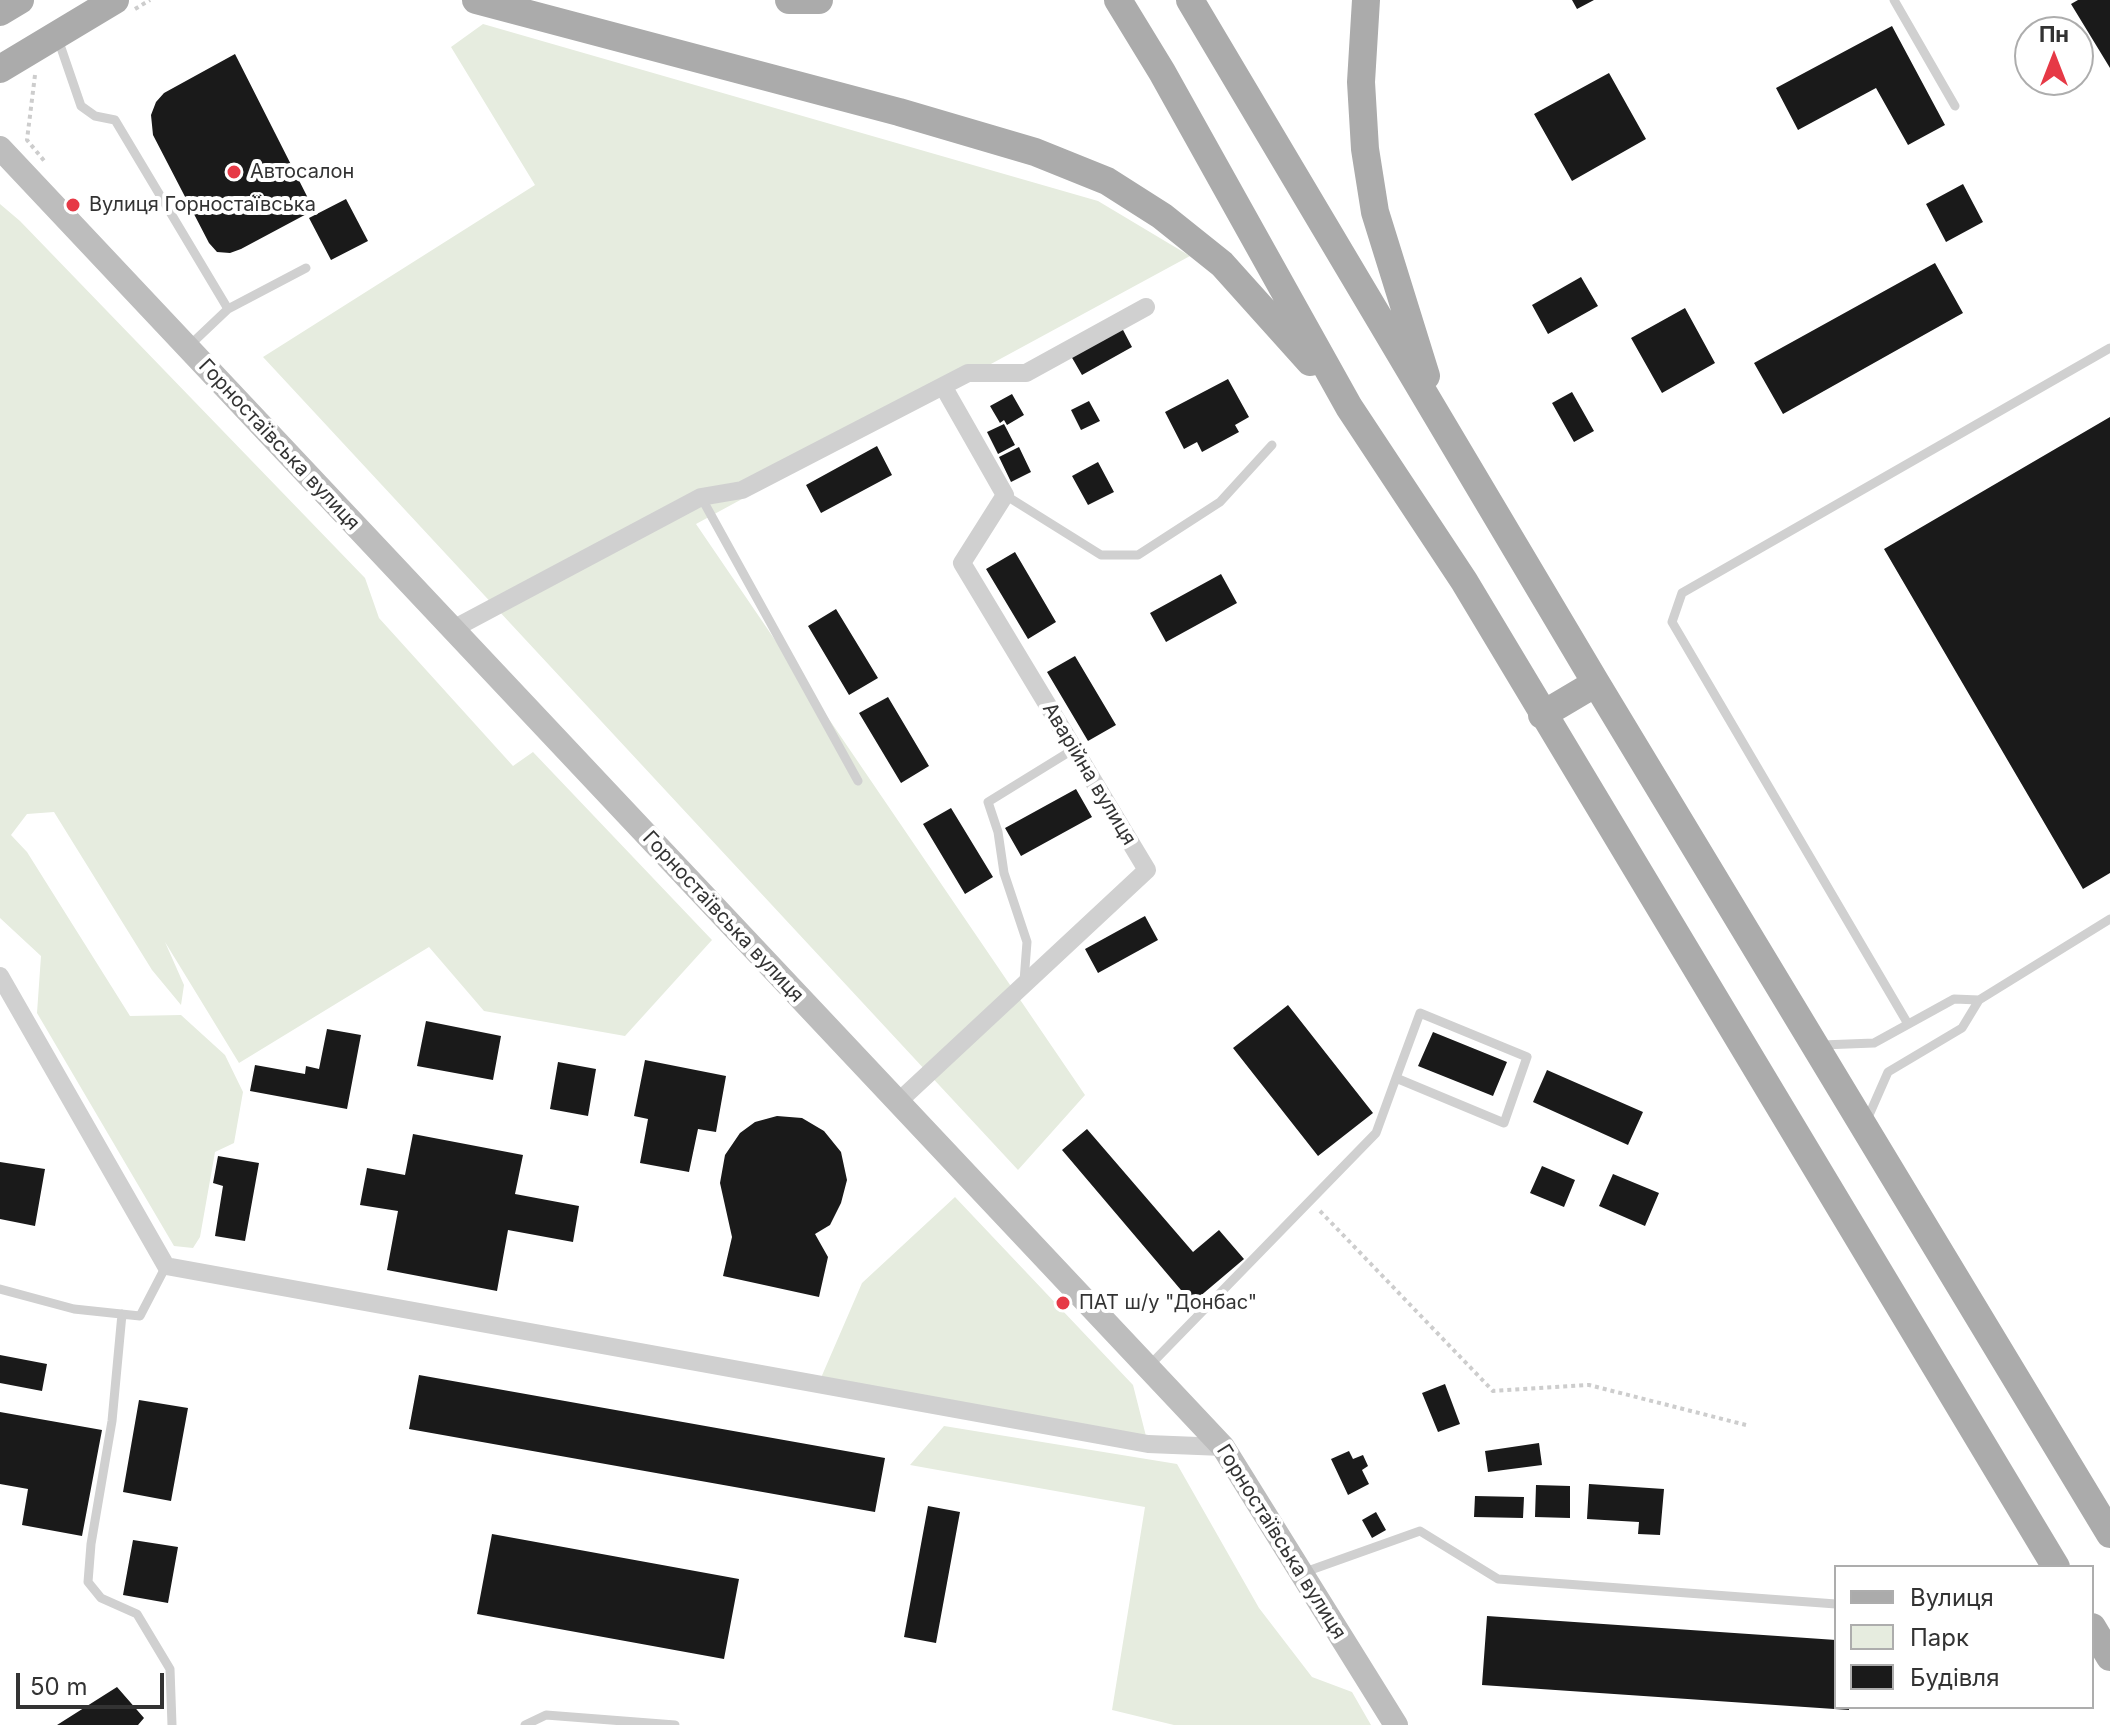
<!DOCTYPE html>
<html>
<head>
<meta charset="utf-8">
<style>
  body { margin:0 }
  #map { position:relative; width:2110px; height:1725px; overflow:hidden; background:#fff; font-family:Inter,sans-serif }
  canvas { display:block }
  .legend { position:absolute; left:1834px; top:1565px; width:260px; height:144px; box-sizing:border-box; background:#fff; border:2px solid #adadad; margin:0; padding:10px 14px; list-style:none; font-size:24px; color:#333 }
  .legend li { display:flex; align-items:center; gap:16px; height:40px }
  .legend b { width:40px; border:2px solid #adadad }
  .north { position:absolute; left:2014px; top:16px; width:80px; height:80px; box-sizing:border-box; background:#fff; border:2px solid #adadad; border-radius:50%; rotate:0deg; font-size:22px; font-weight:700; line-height:32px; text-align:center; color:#333 }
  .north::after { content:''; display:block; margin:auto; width:28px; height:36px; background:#e63946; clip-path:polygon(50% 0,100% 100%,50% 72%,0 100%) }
  .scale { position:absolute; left:16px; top:1673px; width:148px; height:36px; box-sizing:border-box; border:4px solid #333; border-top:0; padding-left:10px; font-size:24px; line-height:28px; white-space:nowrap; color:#333; -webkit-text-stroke:6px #fff; paint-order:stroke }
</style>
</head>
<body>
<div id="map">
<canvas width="2110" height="1725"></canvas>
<ul class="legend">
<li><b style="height:10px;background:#ababab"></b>Вулиця</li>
<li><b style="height:22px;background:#e6ecdf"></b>Парк</li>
<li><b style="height:22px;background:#1a1a1a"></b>Будівля</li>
</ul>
<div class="north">Пн</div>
<div class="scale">50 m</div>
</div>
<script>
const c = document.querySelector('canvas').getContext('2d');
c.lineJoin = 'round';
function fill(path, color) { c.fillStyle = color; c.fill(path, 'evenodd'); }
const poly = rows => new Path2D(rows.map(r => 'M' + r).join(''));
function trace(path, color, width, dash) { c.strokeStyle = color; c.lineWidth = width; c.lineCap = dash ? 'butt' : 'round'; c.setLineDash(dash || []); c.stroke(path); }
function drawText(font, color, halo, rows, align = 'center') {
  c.font = font + ' Inter,sans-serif'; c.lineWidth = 8; c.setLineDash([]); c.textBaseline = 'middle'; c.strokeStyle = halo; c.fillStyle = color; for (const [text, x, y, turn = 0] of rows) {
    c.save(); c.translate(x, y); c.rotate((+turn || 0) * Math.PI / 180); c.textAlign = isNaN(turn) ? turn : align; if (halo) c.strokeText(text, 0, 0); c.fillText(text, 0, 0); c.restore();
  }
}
const green = poly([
  [483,24,1098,201,1190,256,696,524,1085,1095,1018,1170,263,357,535,185,451,47],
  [0,204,20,221,365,578,379,618,513,766,533,752,712,940,625,1036,484,1011,429,947,239,1063,165,942,184,985,181,1005,152,970,54,812,27,814,11,835,27,852,130,1016,181,1015,225,1055,243,1092,234,1143,215,1152,200,1237,193,1248,174,1246,37,1013,41,956,0,918],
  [955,1197,1133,1385,1148,1444,817,1387,862,1283],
  [944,1426,1177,1464,1259,1608,1312,1677,1352,1692,1371,1725,1174,1725,1112,1710,1145,1507,910,1465]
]);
const building = poly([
  [1572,0,1594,0,1577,9],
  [2078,0,2110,0,2110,68,2071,4],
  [1892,26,1945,125,1908,145,1876,88,1798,130,1776,88],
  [235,54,314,210,241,249,230,253,217,252,209,243,153,135,151,115,156,102,164,93],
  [1609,73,1646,139,1572,181,1534,114],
  [1963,184,1983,222,1946,242,1926,204],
  [346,199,368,241,331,260,309,218],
  [1935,263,1963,313,1783,414,1754,363],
  [1581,277,1598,306,1548,334,1532,305],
  [1685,308,1715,363,1662,393,1631,338],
  [1122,328,1132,347,1082,375,1071,356],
  [1228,379,1249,417,1235,425,1239,432,1202,452,1197,442,1184,449,1165,412],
  [1572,392,1594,431,1574,442,1552,403],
  [1012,394,1024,415,1007,425,1004,420,1000,423,990,406],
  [1089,401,1100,421,1081,430,1071,410],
  [2110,417,2110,873,2083,889,1884,549],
  [1004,424,1015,445,998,454,987,432],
  [877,446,892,475,821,513,806,485],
  [1019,447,1031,472,1011,482,999,457],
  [1098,462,1114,492,1088,505,1072,476],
  [1015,552,1056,622,1028,639,986,569],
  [1221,574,1237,603,1166,642,1150,613],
  [836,609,878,678,849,695,808,626],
  [1075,656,1116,725,1088,741,1047,672],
  [888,697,929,766,901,783,859,713],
  [1076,789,1092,817,1021,856,1005,828],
  [951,808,993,877,965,894,923,824],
  [1145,916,1158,940,1098,973,1085,949],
  [1288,1005,1373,1113,1318,1156,1233,1048],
  [426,1021,501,1036,493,1080,417,1066],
  [327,1029,361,1035,347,1109,250,1091,255,1065,305,1074,306,1066,319,1069],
  [1433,1032,1507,1062,1493,1096,1418,1066],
  [645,1060,726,1076,716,1132,698,1129,689,1172,640,1163,648,1119,634,1116],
  [558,1062,596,1069,588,1116,550,1109],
  [1547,1070,1643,1112,1628,1145,1533,1102],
  [777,1116,802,1118,824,1131,841,1152,847,1180,841,1203,830,1225,815,1234,828,1257,819,1297,723,1276,732,1237,720,1183,725,1155,740,1133,755,1122],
  [1087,1129,1193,1252,1219,1230,1244,1259,1192,1303,1062,1150],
  [413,1134,523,1155,515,1194,579,1206,573,1242,508,1230,497,1291,387,1270,398,1211,360,1205,367,1168,405,1175],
  [218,1156,259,1163,245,1241,215,1236,223,1186,213,1183],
  [0,1162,45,1169,35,1226,0,1219],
  [1542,1166,1575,1180,1564,1207,1530,1193],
  [1613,1174,1659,1193,1645,1226,1599,1206],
  [0,1355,47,1364,42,1391,0,1383],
  [419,1375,885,1458,875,1512,409,1429],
  [1445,1384,1460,1424,1438,1432,1422,1393],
  [139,1400,188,1408,171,1501,123,1492],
  [0,1412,102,1430,82,1536,22,1525,28,1489,0,1484],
  [1539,1443,1542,1465,1488,1472,1485,1451],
  [1349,1451,1353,1459,1363,1455,1368,1466,1362,1470,1369,1484,1348,1495,1331,1459],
  [1589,1484,1664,1489,1660,1535,1638,1534,1639,1522,1587,1519],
  [1536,1485,1570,1486,1570,1518,1535,1517],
  [1475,1496,1524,1497,1523,1518,1474,1517],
  [928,1506,960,1512,936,1643,904,1637],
  [1376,1512,1386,1530,1372,1538,1362,1520],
  [492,1534,739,1579,724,1659,477,1614],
  [133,1540,178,1547,168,1603,123,1595],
  [1487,1616,1836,1640,1836,1707,1849,1707,1849,1710,1482,1685],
  [117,1687,144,1718,138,1725,57,1725]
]);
const path = poly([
  [135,9,150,0],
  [35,75,27,140,46,163],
  [1320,1211,1493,1391,1589,1385,1746,1425]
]);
const service = poly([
  [1894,0,1955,106],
  [58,39,81,106,95,116,115,120,228,309,190,345],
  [228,309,306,268],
  [1005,495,1101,555,1138,555,1220,502,1272,445],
  [701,497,858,781],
  [1024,981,1027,942,1004,873,998,832,988,802,1074,749],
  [1908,1024,1672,622,1682,593,2110,348],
  [1822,1045,1874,1043,1954,999,1979,1000],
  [1866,1122,1888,1072,1962,1028,1979,1000,2110,919],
  [0,1289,74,1309,140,1316,166,1266],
  [122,1314,112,1421,91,1544,88,1582,101,1598,137,1614,170,1669,172,1725],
  [1150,1365,1376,1133,1396,1078,1420,1013,1527,1057,1504,1123,1396,1078],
  [1305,1572,1420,1531,1498,1579,1836,1604],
  [525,1725,546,1715,675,1725]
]);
const minor = poly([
  [453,629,701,497,742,490,968,373,1026,373,1146,307],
  [0,976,166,1266,1148,1444,1223,1447],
  [898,1102,1147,870,962,563,1005,495,943,386]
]);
const secondary = poly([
  [0,148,1223,1447,1396,1725]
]);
const primary = poly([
  [476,0,899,112,1035,152,1107,181,1162,216,1222,264,1310,362],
  [789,0,819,0],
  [1118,0,1162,72,1349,407,1464,581,2056,1567],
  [1190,0,1596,683,2110,1534],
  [1366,0,1361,82,1365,149,1375,212,1426,376],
  [0,12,20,0],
  [0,69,115,0],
  [1542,715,1596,683],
  [2092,1627,2110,1657]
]);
const markers = [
  [234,172,8,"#e63946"],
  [73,205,8,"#e63946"],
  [1063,1303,8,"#e63946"]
];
const poiNames = [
  ["Автосалон",250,172],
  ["Вулиця Горностаївська",89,205],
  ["ПАТ ш/у \"Донбас\"",1079,1303]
];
const streetNames = [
  ["Горностаївська вулиця",279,445,47],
  ["Аварійна вулиця",1089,774,59],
  ["Горностаївська вулиця",723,917,47],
  ["Горностаївська вулиця",1281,1542,58]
];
fill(green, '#e6ecdf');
fill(building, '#1a1a1a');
trace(path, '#cdcdcd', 4, [4, 4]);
trace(service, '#d0d0d0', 9);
trace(minor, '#d0d0d0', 18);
trace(secondary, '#bdbdbd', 24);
trace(primary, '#ababab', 28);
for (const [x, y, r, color] of markers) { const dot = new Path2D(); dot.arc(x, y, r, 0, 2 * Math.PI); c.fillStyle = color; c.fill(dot); trace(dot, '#fff', 3); }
drawText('20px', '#333', '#fff', poiNames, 'left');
drawText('20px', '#333', '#fff', streetNames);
</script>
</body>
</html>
